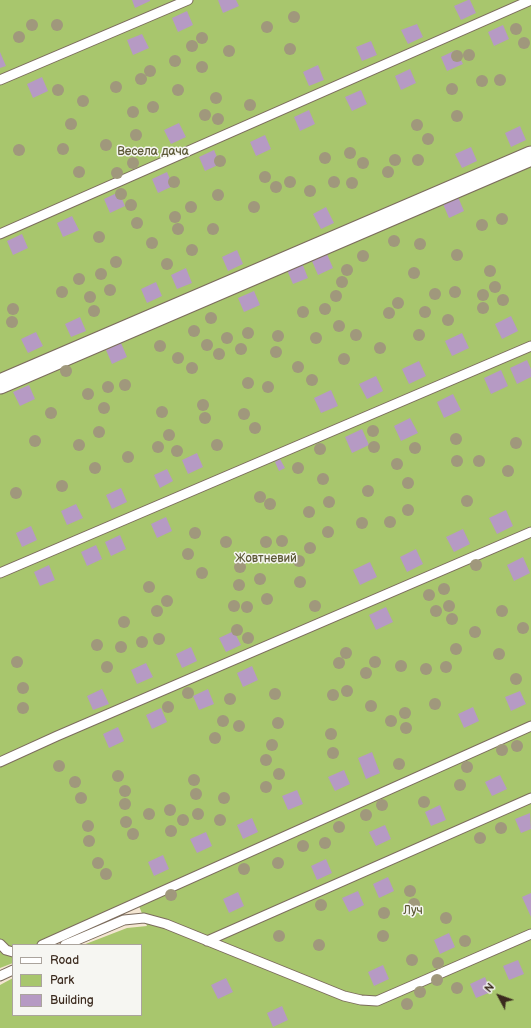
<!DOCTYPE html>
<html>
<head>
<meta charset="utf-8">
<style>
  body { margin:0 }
  #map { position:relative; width:531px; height:1028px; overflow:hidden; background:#f4e6d2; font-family:"Balsamiq Sans",sans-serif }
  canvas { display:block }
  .legend { position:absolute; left:12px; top:944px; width:130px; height:72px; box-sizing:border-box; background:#f6f6f2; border:1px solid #aba49d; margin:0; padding:5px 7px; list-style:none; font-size:12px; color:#3b2a1e }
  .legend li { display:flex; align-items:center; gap:8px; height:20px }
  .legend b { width:20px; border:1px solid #aba49d }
  .north { position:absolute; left:479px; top:976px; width:40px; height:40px; -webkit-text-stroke:3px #f6f6f2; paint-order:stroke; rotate:311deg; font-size:11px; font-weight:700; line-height:16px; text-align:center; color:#3b2a1e }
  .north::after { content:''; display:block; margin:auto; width:14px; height:18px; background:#3b2a1e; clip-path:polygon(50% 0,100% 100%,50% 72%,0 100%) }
</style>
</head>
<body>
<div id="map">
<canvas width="531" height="1028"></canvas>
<ul class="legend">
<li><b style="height:5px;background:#fff"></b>Road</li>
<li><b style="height:11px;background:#a8c66d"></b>Park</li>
<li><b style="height:11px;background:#b69ac4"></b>Building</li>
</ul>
<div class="north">N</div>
</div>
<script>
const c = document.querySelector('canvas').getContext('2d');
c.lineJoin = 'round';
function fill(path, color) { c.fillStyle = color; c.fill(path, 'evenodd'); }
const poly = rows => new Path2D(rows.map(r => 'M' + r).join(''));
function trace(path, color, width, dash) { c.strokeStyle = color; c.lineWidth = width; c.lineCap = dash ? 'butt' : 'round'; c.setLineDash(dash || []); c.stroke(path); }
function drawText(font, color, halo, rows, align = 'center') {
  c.font = font + ' "Balsamiq Sans",sans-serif'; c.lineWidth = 3; c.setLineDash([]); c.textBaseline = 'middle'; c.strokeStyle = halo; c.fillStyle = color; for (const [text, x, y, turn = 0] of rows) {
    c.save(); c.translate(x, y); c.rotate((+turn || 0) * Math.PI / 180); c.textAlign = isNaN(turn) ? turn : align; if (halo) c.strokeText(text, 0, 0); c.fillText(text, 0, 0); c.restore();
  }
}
const green = poly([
  [0,0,531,0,531,1028,0,1028,0,985,13,978,13,1015,141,1015,141,945,83,945,127,928,147,926,139,906,52,945,13,945,13,963,0,968]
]);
const building = poly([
  [132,0,150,0,150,1,135,8],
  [218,0,236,0,239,6,223,13],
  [468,0,470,0,476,13,461,20,454,6],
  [187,11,193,25,178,32,172,18],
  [417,24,423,37,408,44,401,30],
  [503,25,509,39,494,46,488,32],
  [142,34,149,48,133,55,127,40],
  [371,41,377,55,362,61,356,47],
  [456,50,463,64,447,71,441,57],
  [0,52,6,66,0,68],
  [318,65,324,80,309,86,303,72],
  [410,69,416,83,401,90,395,76],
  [42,77,48,91,33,98,27,84],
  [361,90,367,104,352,111,345,97],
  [309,110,315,124,300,131,294,117],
  [179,123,186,137,171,144,164,130],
  [520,126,526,140,511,147,505,133],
  [265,135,271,149,256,156,250,142],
  [471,147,477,161,462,168,455,154],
  [214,150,220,164,205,171,199,157],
  [167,172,173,186,158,193,152,179],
  [119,192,125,206,110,213,104,199],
  [458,197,464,211,449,218,443,204],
  [326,207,334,223,321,229,313,214],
  [72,216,79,230,63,237,57,223],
  [22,234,28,248,13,255,7,241],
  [237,250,243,264,228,271,222,257],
  [327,254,333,268,318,275,312,261],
  [302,263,308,278,293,284,287,270],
  [186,268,192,283,177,289,171,275],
  [156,282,162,296,147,303,141,289],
  [254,291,260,305,244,312,238,298],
  [511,316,518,331,502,339,495,324],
  [80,317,86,331,71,337,65,324],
  [36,332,43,346,28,353,21,339],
  [462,333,469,348,452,356,445,341],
  [121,343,127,357,112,364,106,350],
  [527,360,531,369,531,377,517,384,510,368],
  [419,361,426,376,409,384,402,369],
  [501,370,508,386,491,394,484,378],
  [376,376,383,391,367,399,359,384],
  [29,385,35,399,20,406,13,392],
  [331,390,338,406,321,413,314,398],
  [453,394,461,410,444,418,437,402],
  [410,418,418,433,401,441,394,426],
  [362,429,369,445,352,453,345,437],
  [197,453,203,467,188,474,182,460],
  [280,459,285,468,279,471,275,462],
  [167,469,173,481,160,488,154,475],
  [121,488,127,502,112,509,106,495],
  [76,504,83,518,67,525,61,511],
  [506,510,513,526,497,534,489,518],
  [166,517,172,531,157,538,151,524],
  [31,526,37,540,22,547,16,533],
  [463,529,470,544,454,552,446,537],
  [120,535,126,549,111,556,105,542],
  [96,545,102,559,87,566,81,552],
  [416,549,423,564,407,572,400,557],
  [523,557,530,573,514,581,507,565],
  [370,562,377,577,360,585,353,570],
  [49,565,55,580,40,586,34,572],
  [386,607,393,622,376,630,369,615],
  [234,631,241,645,226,652,219,638],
  [191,647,197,661,182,668,176,654],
  [146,663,153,677,137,684,131,670],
  [252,666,258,680,243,687,237,673],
  [102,689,109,704,93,710,87,696],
  [208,689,214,704,199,710,193,696],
  [520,691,526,704,511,711,505,697],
  [473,707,479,721,464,728,458,714],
  [161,708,167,722,152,729,146,715],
  [118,727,124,741,109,748,103,734],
  [372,752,380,773,366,779,358,758],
  [344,770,350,784,335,791,328,777],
  [500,775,507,789,492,796,485,782],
  [297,790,303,804,288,810,282,796],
  [440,805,446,820,431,826,425,812],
  [530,813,531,829,521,833,515,819],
  [252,818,258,832,243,839,237,825],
  [385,825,391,839,376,846,369,832],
  [206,832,212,846,197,853,190,839],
  [163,855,169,869,154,876,148,862],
  [326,859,332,873,317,880,311,866],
  [388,877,394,891,379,898,373,884],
  [358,891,364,905,349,912,342,898],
  [238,892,244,906,229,913,223,899],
  [531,893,531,917,522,897],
  [449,933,455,947,440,954,434,940],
  [518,960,524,974,509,980,503,966],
  [383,965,389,979,374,986,368,972],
  [485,977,491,992,476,998,470,984],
  [226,978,233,992,218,999,211,985],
  [282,1006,288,1020,273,1027,267,1013]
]);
const service = poly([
  [0,80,188,0],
  [0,234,531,0],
  [0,573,531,346],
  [0,762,57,736,531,532],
  [207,941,531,798],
  [0,944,6,950,13,952],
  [42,945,531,726],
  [65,945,124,920,144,918,166,924,344,996,361,1000,377,1001,531,934],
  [0,976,13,970]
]);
const minor = poly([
  [0,384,531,156]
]);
const trees = [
  [294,17],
  [32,25],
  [57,25],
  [267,27],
  [516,29],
  [19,37],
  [202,38],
  [524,43],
  [192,46],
  [290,49],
  [229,51],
  [469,55],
  [457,56],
  [175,61],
  [202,67],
  [150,71],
  [141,79],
  [500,80],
  [482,81],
  [116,87],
  [452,89],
  [58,90],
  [178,90],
  [216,98],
  [83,101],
  [250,105],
  [153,107],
  [133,112],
  [205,115],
  [457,116],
  [218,119],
  [71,124],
  [417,125],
  [136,135],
  [428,139],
  [106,145],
  [63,149],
  [19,150],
  [350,153],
  [325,158],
  [395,160],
  [418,160],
  [220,161],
  [133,163],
  [363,163],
  [79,172],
  [388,172],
  [117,173],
  [265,177],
  [174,182],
  [290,182],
  [334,182],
  [352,183],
  [276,187],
  [310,191],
  [121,194],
  [218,195],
  [131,205],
  [191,207],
  [254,207],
  [175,217],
  [502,219],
  [137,223],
  [482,225],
  [178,229],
  [213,229],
  [99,237],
  [394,241],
  [152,243],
  [420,244],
  [192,250],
  [457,255],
  [363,256],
  [116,262],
  [167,264],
  [347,270],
  [490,271],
  [414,273],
  [101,274],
  [79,279],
  [342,282],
  [495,287],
  [110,290],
  [62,292],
  [455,292],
  [435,294],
  [483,295],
  [336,296],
  [90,297],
  [503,300],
  [398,303],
  [483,308],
  [13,309],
  [325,309],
  [94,311],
  [303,312],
  [425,312],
  [389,313],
  [211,318],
  [448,320],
  [12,322],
  [339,326],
  [194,331],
  [248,333],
  [356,335],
  [419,335],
  [278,336],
  [227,338],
  [316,338],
  [207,345],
  [160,346],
  [380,348],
  [241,349],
  [276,352],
  [219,354],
  [178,358],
  [344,359],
  [298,367],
  [192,368],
  [66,371],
  [312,380],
  [248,383],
  [125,385],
  [108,387],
  [268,387],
  [88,394],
  [203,405],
  [104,408],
  [162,412],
  [51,413],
  [244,414],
  [205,418],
  [255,428],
  [373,431],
  [99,432],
  [169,435],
  [456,439],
  [35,441],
  [516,443],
  [79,445],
  [217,445],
  [158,447],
  [374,447],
  [415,448],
  [320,449],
  [177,451],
  [128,457],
  [457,461],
  [479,461],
  [397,464],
  [95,468],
  [298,468],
  [508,471],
  [323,479],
  [408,483],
  [62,486],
  [368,491],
  [16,493],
  [260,497],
  [467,501],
  [329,502],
  [270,504],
  [408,510],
  [309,512],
  [390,522],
  [362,523],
  [328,532],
  [195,533],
  [282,541],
  [226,542],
  [266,542],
  [310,548],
  [188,554],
  [299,561],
  [476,565],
  [240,567],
  [202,573],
  [260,579],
  [300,582],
  [239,585],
  [149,587],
  [444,589],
  [429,595],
  [267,599],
  [167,601],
  [234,606],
  [315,606],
  [449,606],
  [247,607],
  [157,611],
  [436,611],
  [502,611],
  [452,619],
  [124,622],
  [523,628],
  [237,630],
  [475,632],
  [248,638],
  [159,639],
  [142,642],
  [97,645],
  [121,647],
  [456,649],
  [346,653],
  [499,654],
  [17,662],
  [375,662],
  [339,663],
  [401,666],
  [107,667],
  [446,667],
  [426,669],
  [366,673],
  [516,679],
  [23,688],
  [347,691],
  [188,693],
  [275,694],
  [333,695],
  [230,699],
  [435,704],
  [371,706],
  [168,707],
  [23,708],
  [405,713],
  [223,721],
  [391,721],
  [278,723],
  [239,726],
  [406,728],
  [331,734],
  [215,738],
  [272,745],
  [517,746],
  [502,750],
  [333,753],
  [266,760],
  [399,764],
  [59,766],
  [467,767],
  [279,774],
  [118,776],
  [194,780],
  [75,782],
  [460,785],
  [266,787],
  [125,791],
  [196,794],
  [81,798],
  [224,798],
  [424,802],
  [125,804],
  [382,805],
  [170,810],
  [149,814],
  [198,814],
  [366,815],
  [183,820],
  [220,820],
  [126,822],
  [88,826],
  [339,827],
  [501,828],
  [171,831],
  [133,834],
  [480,838],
  [89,841],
  [325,843],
  [303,846],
  [98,863],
  [278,863],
  [244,869],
  [106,874],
  [410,891],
  [171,895],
  [414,904],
  [321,905],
  [384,913],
  [446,918],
  [279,936],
  [383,936],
  [465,941],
  [319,945],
  [412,960],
  [438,963],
  [437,980],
  [457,988],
  [420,992],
  [407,1004]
];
const parkNames = [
  ["Весела дача",153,152],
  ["Жовтневий",266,559],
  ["Луч",413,911]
];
fill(green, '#a8c66d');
fill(building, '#b69ac4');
trace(service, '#7c6c5d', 11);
trace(minor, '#7c6c5d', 21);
trace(service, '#fff', 9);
trace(minor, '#fff', 19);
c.fillStyle = '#a0987c';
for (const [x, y] of trees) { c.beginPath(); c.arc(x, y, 6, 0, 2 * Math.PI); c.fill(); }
drawText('12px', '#5c5936', '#f6f6f2', parkNames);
</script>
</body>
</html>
